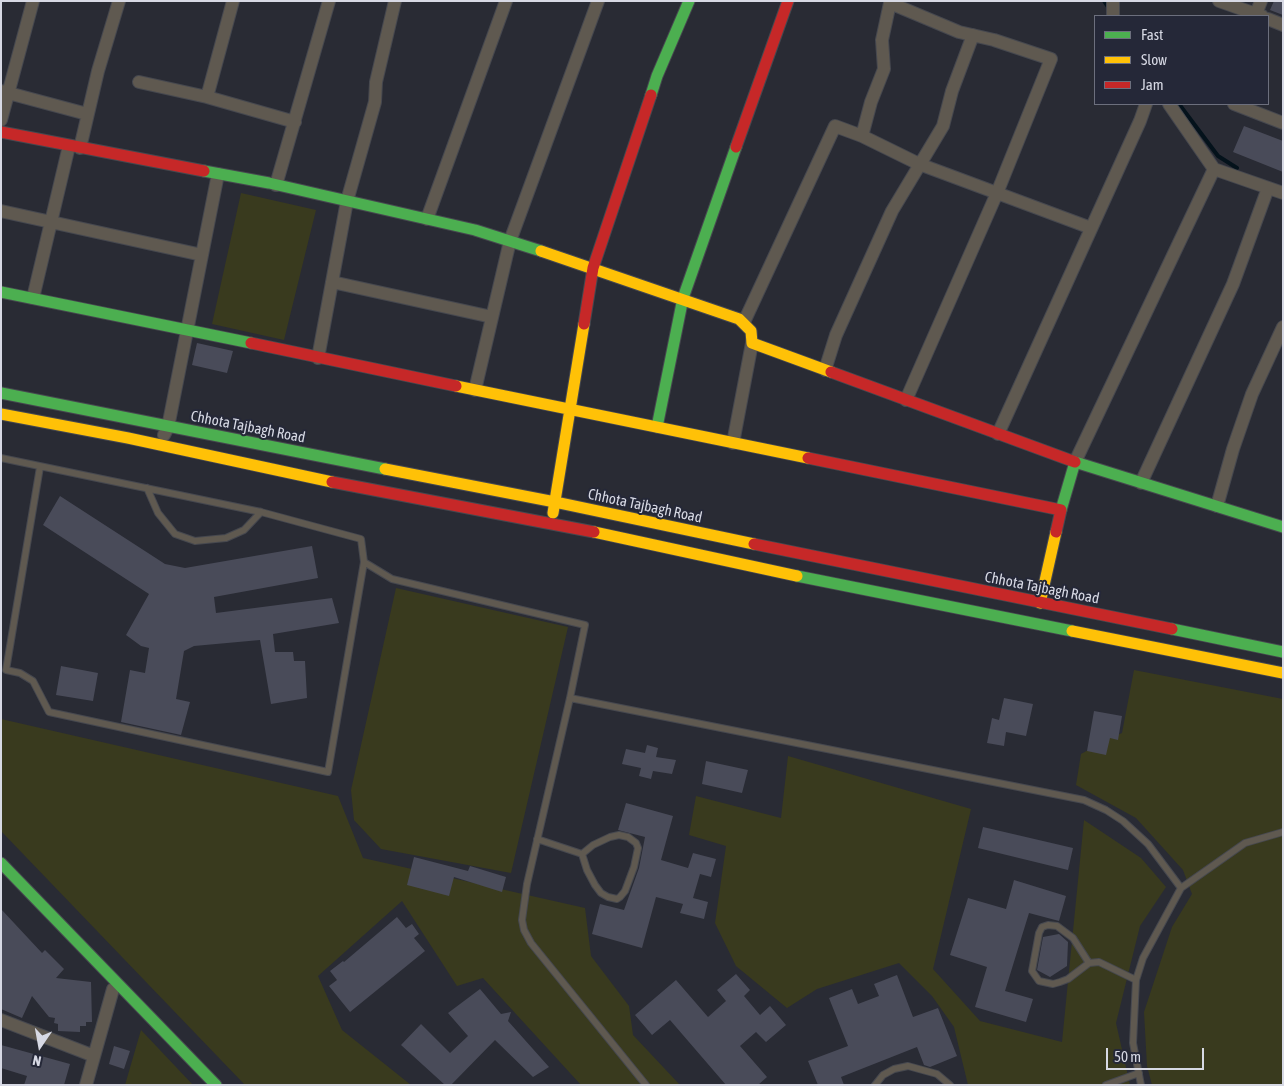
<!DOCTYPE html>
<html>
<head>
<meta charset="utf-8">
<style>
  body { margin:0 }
  #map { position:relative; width:1284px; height:1086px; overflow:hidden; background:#292b34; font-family:"Asap Condensed",sans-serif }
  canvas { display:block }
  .frame { position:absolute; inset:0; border:2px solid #d7d9e4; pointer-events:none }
  .legend { position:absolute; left:1094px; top:15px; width:175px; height:90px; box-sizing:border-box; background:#252838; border:1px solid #6c6f7d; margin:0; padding:6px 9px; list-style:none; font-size:15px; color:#d7d9e4 }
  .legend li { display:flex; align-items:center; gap:10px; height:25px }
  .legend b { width:25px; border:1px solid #6c6f7d }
  .north { position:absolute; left:15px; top:1021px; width:50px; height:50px; -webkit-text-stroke:4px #252838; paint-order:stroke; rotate:192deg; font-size:14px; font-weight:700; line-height:20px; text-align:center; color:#d7d9e4 }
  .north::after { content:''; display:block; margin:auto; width:18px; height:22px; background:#d7d9e4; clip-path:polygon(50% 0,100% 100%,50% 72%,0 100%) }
  .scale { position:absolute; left:1106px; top:1048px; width:98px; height:22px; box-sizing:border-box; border:2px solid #d7d9e4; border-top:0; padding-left:6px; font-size:15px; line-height:18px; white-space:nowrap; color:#d7d9e4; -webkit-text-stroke:4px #252838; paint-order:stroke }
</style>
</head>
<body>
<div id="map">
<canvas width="1284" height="1086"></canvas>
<div class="frame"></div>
<ul class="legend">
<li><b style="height:6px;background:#4caf50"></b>Fast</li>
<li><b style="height:6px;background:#ffc107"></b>Slow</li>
<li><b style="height:6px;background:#c62828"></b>Jam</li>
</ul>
<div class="north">N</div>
<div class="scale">50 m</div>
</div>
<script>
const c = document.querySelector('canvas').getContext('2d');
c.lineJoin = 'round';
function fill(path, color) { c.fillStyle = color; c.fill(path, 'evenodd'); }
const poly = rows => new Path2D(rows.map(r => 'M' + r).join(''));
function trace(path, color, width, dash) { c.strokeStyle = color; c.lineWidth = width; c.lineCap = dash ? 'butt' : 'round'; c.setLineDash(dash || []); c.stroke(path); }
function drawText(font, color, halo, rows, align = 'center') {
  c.font = font + ' "Asap Condensed",sans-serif'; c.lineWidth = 4; c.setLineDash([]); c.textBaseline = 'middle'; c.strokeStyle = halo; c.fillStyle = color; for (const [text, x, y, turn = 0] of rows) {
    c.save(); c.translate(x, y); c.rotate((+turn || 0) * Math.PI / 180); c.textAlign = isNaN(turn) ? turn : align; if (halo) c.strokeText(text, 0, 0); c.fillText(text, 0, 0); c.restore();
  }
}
const green = poly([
  [241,193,316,210,284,340,212,324],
  [396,588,568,627,511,873,381,849,354,820,351,790],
  [1134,670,1283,699,1283,1085,1152,1085,1147,1066,1144,1012,1172,927,1192,894,1183,870,1136,818,1076,785,1081,754,1110,738,1122,733],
  [1,719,338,796,363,858,585,908,591,956,629,1006,633,1035,680,1085,581,1085,483,978,457,986,402,901,318,976,342,1030,411,1085,245,1085,1,831],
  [788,756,971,809,933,969,980,1021,1062,1042,1084,820,1141,858,1166,887,1140,926,1116,1023,1130,1085,968,1085,954,1027,932,996,899,963,817,989,787,1008,736,966,715,923,726,846,689,835,696,796,781,818],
  [141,1030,193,1085,125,1085]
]);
const stream = poly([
  [1104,1,1110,10],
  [1179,104,1218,156,1237,168]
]);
const building = poly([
  [1274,1,1283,1,1283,15,1270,10],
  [1244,126,1283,141,1283,172,1233,152],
  [197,343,233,351,227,373,192,365],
  [60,496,165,564,185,568,312,546,318,578,214,597,216,613,332,598,339,623,273,634,275,652,293,652,294,661,305,661,307,698,271,704,260,640,194,646,184,651,176,699,190,702,181,735,121,722,130,670,145,673,149,648,141,646,126,635,149,594,43,525],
  [61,666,98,673,93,701,56,695],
  [1004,698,1033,704,1026,736,1006,732,1004,746,987,743,992,718,999,720],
  [1094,711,1122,716,1118,740,1110,738,1106,755,1087,751],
  [647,745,658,748,656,757,676,760,672,774,653,771,651,779,639,776,641,768,622,764,626,749,645,753],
  [706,761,748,770,742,793,702,784],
  [626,803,673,816,661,860,688,868,693,853,716,859,711,877,700,874,693,898,708,902,704,919,680,913,683,904,656,897,642,948,592,934,600,904,624,910,639,868,645,837,618,830],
  [983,827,1073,848,1068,870,978,848],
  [414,857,468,871,470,866,506,877,502,892,454,877,449,896,407,885],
  [1014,880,1066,896,1059,921,1029,913,1005,991,1033,999,1026,1022,975,1007,987,967,950,955,968,898,1006,909],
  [1,909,42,953,45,950,64,969,56,978,91,982,92,1022,86,1022,86,1026,80,1026,80,1032,58,1031,58,1024,54,1023,55,1018,49,1017,32,996,22,1018,1,1009],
  [397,917,406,928,412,924,419,934,414,938,425,951,350,1012,329,986,337,980,330,971,343,961,344,962],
  [1059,934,1068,942,1067,966,1050,977,1037,970,1043,937],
  [736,974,750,990,744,996,760,1015,770,1006,786,1025,766,1042,756,1032,740,1046,767,1077,758,1085,726,1085,670,1020,652,1035,635,1015,676,980,708,1017,726,1001,717,990],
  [897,975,913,1017,938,1008,957,1056,930,1067,924,1065,917,1047,841,1077,844,1085,818,1085,808,1061,848,1046,829,998,852,989,858,1004,879,996,874,984],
  [480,989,501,1014,511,1012,508,1021,549,1067,533,1077,495,1040,451,1085,445,1085,401,1045,421,1024,450,1053,468,1036,448,1013],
  [1,1045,70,1064,64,1085,24,1085,27,1076,1,1068],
  [114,1046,130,1051,124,1069,109,1064]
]);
const lane = poly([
  [1,458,261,512,361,539,364,562,328,772,49,712,33,681,20,673,6,670,40,467],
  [147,488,158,513,175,534,195,541,226,538,244,530,261,512],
  [364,562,392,579,585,625,570,698,527,884,522,920,524,930,531,943,646,1085],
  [570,698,1084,800,1106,810,1123,821,1148,844,1181,888,1143,958,1136,980,1133,1043,1141,1085],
  [537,839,582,854,587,870,595,885,601,893,608,897,617,899,620,897,625,891,634,867,638,848,636,843,628,837,619,835,610,837,593,845,582,854],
  [1181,888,1245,843,1283,832],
  [1089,963,1073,938,1057,926,1048,925,1042,927,1039,933,1032,971,1039,981,1053,984,1060,982,1068,979,1089,963,1099,962,1136,980],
  [875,1085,883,1075,894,1069,908,1066,937,1074,950,1085],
  [1106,1085,1139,1073]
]);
const street = poly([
  [233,1,207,97,295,122],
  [1113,1,1113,16],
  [1219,1,1256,14,1255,16],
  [1261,1,1256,14,1262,16],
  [1268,19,1283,25],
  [139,82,207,97],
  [1,91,87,114],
  [1169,104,1214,169],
  [1234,104,1283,123],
  [1,120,33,1],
  [862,136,871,102,884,69,882,40,890,3,959,32,994,40,1051,59,997,193,906,400],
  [80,148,98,71,119,1],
  [276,185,329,1],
  [1,211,202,255],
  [427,219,506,1],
  [332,282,492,317],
  [33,298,69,146],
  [744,322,835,126,862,136,919,164,1091,228],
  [318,358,347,201,375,102,376,82,395,1],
  [825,370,836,335,892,211,943,126,952,91,973,35],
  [475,390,510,241,598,1],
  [998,434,1140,121,1146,104],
  [164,435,168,427,218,174],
  [733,443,752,343],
  [1075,462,1214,169,1283,193],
  [1141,483,1233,284,1268,188],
  [1217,506,1233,449,1252,394,1283,327],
  [1,1020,94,1056],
  [86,1085,113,989]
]);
const fast = poly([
  [651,95,657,76,689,1],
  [204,171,269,183,475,230,541,251],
  [1,292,251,343],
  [1,393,385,469],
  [657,427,683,298,736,147],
  [1061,510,1075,462,1283,527],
  [797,576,1072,631],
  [1172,629,1283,652],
  [1,863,216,1085]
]);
const slow = poly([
  [541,251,739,319,751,331,752,343,831,372],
  [456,386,808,458],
  [1,414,128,438,332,482],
  [385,469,555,502,754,544],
  [553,513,584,324],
  [594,532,797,576],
  [1040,603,1056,532],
  [1072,631,1283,673]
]);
const jam = poly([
  [1,132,204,171],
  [736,147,788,1],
  [584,324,593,268,651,95],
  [251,343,456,386],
  [831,372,1075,462],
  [808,458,1061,510,1056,532],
  [332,482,594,532],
  [754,544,1172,629]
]);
const streetNames = [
  ["Chhota Tajbagh Road",248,427,11],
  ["Chhota Tajbagh Road",645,506,12],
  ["Chhota Tajbagh Road",1042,588,11]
];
fill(green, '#393a1e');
trace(stream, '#04121b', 4);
fill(building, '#494b59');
trace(lane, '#46484f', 8);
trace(street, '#46484f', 14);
trace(fast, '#46484f', 13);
trace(slow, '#46484f', 13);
trace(jam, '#46484f', 13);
trace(lane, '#5f5950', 6);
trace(street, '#5f5950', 12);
trace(fast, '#4caf50', 11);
trace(slow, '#ffc107', 11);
trace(jam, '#c62828', 11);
drawText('15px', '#d7d9e4', '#252838', streetNames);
</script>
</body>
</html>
